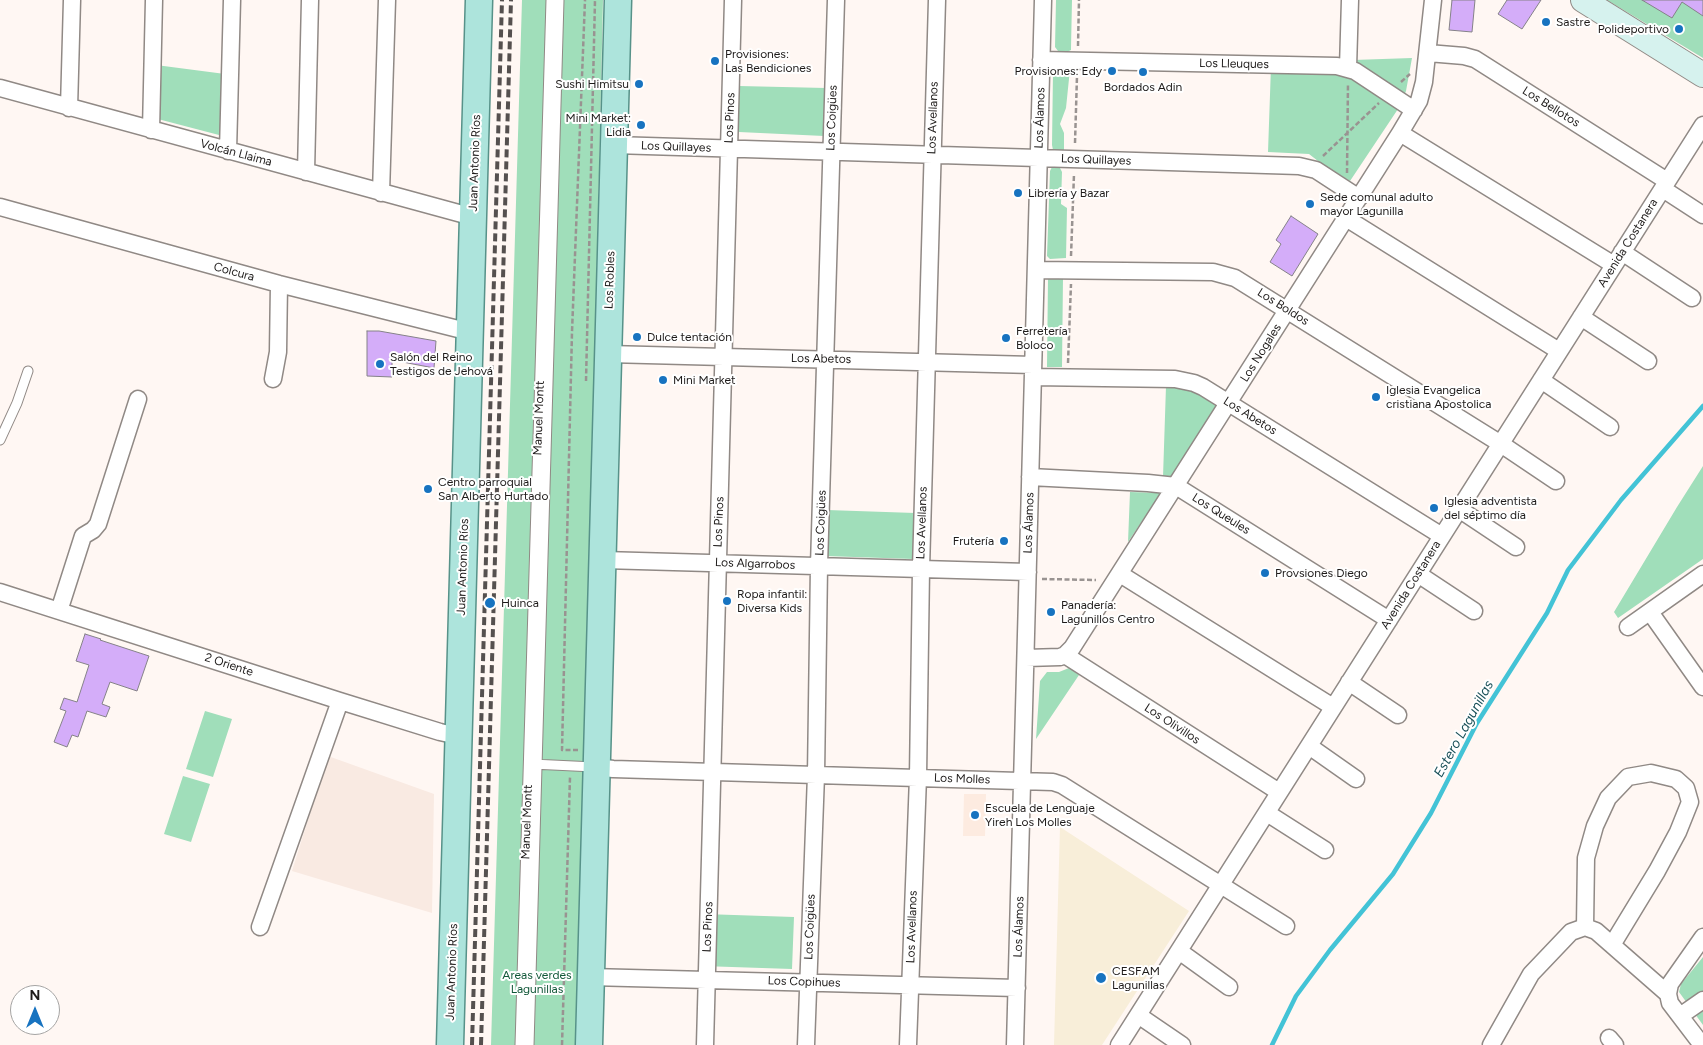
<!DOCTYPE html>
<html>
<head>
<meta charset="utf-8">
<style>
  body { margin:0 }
  #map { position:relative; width:1703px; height:1045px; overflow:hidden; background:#fff7f3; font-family:Figtree,sans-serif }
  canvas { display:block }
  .north { position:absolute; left:10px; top:985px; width:50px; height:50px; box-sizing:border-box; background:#fff; border:1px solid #a5a4a3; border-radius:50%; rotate:0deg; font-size:14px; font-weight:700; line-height:20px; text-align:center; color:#1e1b1a }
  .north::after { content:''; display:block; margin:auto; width:18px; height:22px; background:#1773c0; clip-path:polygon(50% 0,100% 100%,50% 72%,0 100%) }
</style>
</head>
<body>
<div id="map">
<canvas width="1703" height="1045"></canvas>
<div class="north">N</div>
</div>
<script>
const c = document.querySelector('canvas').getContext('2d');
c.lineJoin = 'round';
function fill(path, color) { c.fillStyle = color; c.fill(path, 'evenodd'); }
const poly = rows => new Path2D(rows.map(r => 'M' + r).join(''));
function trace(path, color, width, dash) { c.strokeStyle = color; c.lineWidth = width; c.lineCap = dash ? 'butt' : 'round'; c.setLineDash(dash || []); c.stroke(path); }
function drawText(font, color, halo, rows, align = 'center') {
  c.font = font + ' Figtree,sans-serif'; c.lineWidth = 4; c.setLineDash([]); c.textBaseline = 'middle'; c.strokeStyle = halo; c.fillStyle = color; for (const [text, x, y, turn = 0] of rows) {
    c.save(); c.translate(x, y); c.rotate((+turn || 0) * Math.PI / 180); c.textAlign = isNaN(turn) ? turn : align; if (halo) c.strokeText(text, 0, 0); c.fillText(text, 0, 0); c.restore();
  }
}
const built = poly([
  [328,756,434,794,432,913,292,871]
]);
const education = poly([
  [964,794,986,794,985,836,963,836]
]);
const medical = poly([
  [1060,827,1189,911,1102,1045,1054,1045]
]);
const green = poly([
  [522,0,603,0,579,1045,491,1045],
  [1056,0,1072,0,1071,48,1071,50,1067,52,1058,51,1055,47],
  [1607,0,1703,0,1703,58],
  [1412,58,1406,91,1400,106,1350,181,1318,161,1309,154,1268,152,1271,66,1353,60],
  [156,65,225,74,225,130,219,135,154,118],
  [1058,67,1066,67,1070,69,1066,108,1060,124,1064,133,1064,152,1055,152,1053,150,1052,145,1053,71],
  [739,86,826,88,824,136,739,132],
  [1052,167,1060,168,1062,172,1061,204,1067,208,1066,258,1050,259,1047,256,1050,171],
  [1052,276,1063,277,1062,367,1047,367,1048,278],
  [1166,386,1184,386,1219,402,1172,477,1163,477],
  [1703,466,1703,559,1618,618,1614,612,1677,507],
  [1130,492,1161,493,1128,542],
  [827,510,915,513,913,559,825,556],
  [1069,668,1079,675,1036,739,1040,681,1047,672,1059,672],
  [205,711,232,719,213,777,186,769],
  [183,776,210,784,191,842,164,834],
  [704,914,794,917,792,969,702,966],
  [1703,957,1703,1025,1679,992,1681,984]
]);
const stream = poly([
  [1272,1045,1296,996,1330,950,1393,874,1431,813,1477,723,1547,613,1568,570,1621,500,1703,406]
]);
const building = poly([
  [1452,0,1475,0,1472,32,1449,30,1452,0],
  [1507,0,1541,0,1522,29,1498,14,1507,0],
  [1642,0,1703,0,1703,16,1682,2,1672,18,1642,0],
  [1291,216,1318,234,1292,276,1270,262,1281,244,1276,240,1291,216],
  [367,331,379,331,436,341,434,368,392,360,392,377,367,376,367,331],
  [85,634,101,639,100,640,149,656,137,691,110,682,102,704,110,707,106,717,87,711,78,737,72,735,67,747,54,742,66,711,60,709,64,698,77,702,89,665,76,661,85,634]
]);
const path = poly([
  [1078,46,1079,0],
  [1401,82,1410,74],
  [1075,143,1077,76],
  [1323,156,1379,103],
  [1347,173,1348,83],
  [1071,256,1074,174],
  [1068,363,1071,284],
  [586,381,595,0],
  [1042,579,1096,580],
  [578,750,562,750,572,332,585,0],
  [562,1045,570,777]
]);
const lane = poly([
  [0,440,17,403,28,371],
  [532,764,594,767],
  [520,1045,551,0],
  [529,1045,559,0]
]);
const street = poly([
  [1428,53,1464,56,1475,59,1667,181],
  [1041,60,1337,66,1355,71,1414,110],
  [1348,68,1350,0],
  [0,88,473,217],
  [69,108,72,0],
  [151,130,154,0],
  [1400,133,1614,265],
  [614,145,1299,166,1316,170,1359,198],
  [228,151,232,0],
  [306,172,310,0],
  [1663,189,1703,215],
  [381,193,387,0],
  [0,207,279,284,470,332],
  [1346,218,1559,351],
  [1622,252,1692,298],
  [1036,270,1213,272,1235,278,1501,444,1556,481],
  [1581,317,1648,361],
  [608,354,1033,365],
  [1033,377,1175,379,1194,383,1203,387,1442,536],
  [273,379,278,352,279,284],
  [1541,380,1610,427],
  [1030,477,1148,483,1176,486,1389,620],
  [1459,509,1516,547],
  [603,560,1028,572],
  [1120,574,1333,707],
  [1418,574,1474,611],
  [0,592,340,701,440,732,458,736],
  [59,611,83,536,93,530,98,524,138,399],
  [1650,612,1703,687],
  [1628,627,1703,574],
  [1065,655,1279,792],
  [1026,658,1060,657,1065,655,1072,648,1400,133,1419,101,1424,82,1433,0],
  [1349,682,1398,715],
  [1309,746,1356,779],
  [597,767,613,769,1053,782,1062,785,1286,926],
  [1267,813,1325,850],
  [260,927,340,701],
  [1585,927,1586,858,1595,826,1608,798,1628,777,1651,773,1676,779,1686,788,1690,802,1678,832,1657,871,1612,945],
  [1179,951,1229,987],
  [590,977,1017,988],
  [1138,1015,1182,1045],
  [1680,1016,1703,1000],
  [1609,1038,1615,1045],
  [705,1045,733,0],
  [806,1045,816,775,819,566,836,0],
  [908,1045,918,777,921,569,937,0],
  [1015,1045,1043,0],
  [1119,1045,1703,125],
  [1491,1045,1531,974,1571,932,1585,927,1596,931,1668,994],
  [1702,1045,1670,1003,1668,994,1670,984,1703,937]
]);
const secondary = poly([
  [1583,0,1703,75]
]);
const primary = poly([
  [450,1045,479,0],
  [589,1045,618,0]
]);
const rail = poly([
  [472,1045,502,0],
  [481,1045,511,0]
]);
const markers = [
  [1546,22,5,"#1773c0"],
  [1679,29,5,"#1773c0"],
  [715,61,5,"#1773c0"],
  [1112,71,5,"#1773c0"],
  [1143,72,5,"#1773c0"],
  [639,84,5,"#1773c0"],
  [641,125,5,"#1773c0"],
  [1018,193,5,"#1773c0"],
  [1310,204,5,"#1773c0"],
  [637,337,5,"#1773c0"],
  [1006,338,5,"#1773c0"],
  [380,364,5,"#1773c0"],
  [663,380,5,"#1773c0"],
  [1376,397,5,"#1773c0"],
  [428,489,5,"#1773c0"],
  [1434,508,5,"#1773c0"],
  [1004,541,5,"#1773c0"],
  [1265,573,5,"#1773c0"],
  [727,601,5,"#1773c0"],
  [490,603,6,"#1773c0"],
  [1051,612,5,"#1773c0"],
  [975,815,5,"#1773c0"],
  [1101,978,6,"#1773c0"]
];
const poiNames = [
  ["Sastre",1556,22],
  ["Polideportivo",1669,29,"right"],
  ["Provisiones:",725,54],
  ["Las Bendiciones",725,68],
  ["Provisiones: Edy",1102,71,"right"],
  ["Sushi Himitsu",629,84,"right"],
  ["Bordados Adin",1143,87,"center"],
  ["Mini Market:",631,118,"right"],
  ["Lidia",631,132,"right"],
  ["Librería y Bazar",1028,193],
  ["Sede comunal adulto",1320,197],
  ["mayor Lagunilla",1320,211],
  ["Ferretería",1016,331],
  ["Boloco",1016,345],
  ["Dulce tentación",647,337],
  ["Salón del Reino",390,357],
  ["Testigos de Jehová",390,371],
  ["Mini Market",673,380],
  ["Iglesia Evangelica",1386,390],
  ["cristiana Apostolica",1386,404],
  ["Centro parroquial",438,482],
  ["San Alberto Hurtado",438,496],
  ["Iglesia adventista",1444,501],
  ["del séptimo día",1444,515],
  ["Frutería",994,541,"right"],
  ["Provsiones Diego",1275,573],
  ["Ropa infantil:",737,594],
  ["Diversa Kids",737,608],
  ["Huinca",501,603],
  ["Panadería:",1061,605],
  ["Lagunillos Centro",1061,619],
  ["Escuela de Lenguaje",985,808],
  ["Yireh Los Molles",985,822],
  ["CESFAM",1112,971],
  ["Lagunillas",1112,985]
];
const streetNames = [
  ["Los Lleuques",1234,64,1],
  ["Los Bellotos",1551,107,32],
  ["Los Pinos",730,118,-88],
  ["Los Coigües",832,118,-88],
  ["Los Avellanos",933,118,-88],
  ["Los Álamos",1040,118,-88],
  ["Los Quillayes",676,147,2],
  ["Volcán Llaima",236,153,15],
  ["Los Quillayes",1096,160,2],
  ["Juan Antonio Ríos",475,163,-88],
  ["Avenida Costanera",1628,243,-58],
  ["Colcura",234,272,15],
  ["Los Robles",610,280,-88],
  ["Los Boldos",1283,307,32],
  ["Los Nogales",1261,353,-58],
  ["Los Abetos",821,359,1],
  ["Los Abetos",1250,416,32],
  ["Manuel Montt",539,418,-88],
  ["Los Queules",1221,514,32],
  ["Los Pinos",719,522,-88],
  ["Los Coigües",821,523,-88],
  ["Los Avellanos",922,523,-88],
  ["Los Álamos",1029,523,-88],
  ["Los Algarrobos",755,564,2],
  ["Juan Antonio Ríos",463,567,-88],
  ["Avenida Costanera",1411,585,-58],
  ["2 Oriente",229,665,18],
  ["Los Olivillos",1172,724,33],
  ["Los Molles",962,779,2],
  ["Manuel Montt",527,822,-88],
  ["Los Pinos",708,927,-88],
  ["Los Coigües",810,927,-88],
  ["Los Avellanos",912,927,-88],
  ["Los Álamos",1019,927,-88],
  ["Juan Antonio Ríos",452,972,-88],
  ["Los Copihues",804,982,2]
];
const parkNames = [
  ["Areas verdes",537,975],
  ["Lagunillas",537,989]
];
const waterNames = [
  ["Estero Lagunillas",1464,729,-61]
];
fill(built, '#f9eae2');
fill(education, '#fdebe0');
fill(medical, '#f8eed9');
fill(green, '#a0deba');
trace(stream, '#43c3d6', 4.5);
fill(building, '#d4adf9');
trace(building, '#858288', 1);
trace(lane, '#908985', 11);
trace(street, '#908985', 19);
trace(secondary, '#908985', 26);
trace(primary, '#579289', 29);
trace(path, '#999391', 2.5, [5, 2.5]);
trace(lane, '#fff', 9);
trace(street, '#fff', 16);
trace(secondary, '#d6f2ee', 24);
trace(primary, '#ade4dc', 26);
trace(rail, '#55504f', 4, [8, 4]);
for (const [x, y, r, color] of markers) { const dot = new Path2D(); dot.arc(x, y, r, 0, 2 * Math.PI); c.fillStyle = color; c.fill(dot); trace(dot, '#fff', 2); }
drawText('12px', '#1e1b1a', '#fff', poiNames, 'left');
drawText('12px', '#1e1b1a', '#fff', streetNames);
drawText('12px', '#125839', '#fff', parkNames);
drawText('italic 14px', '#1c525a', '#fff', waterNames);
</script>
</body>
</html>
